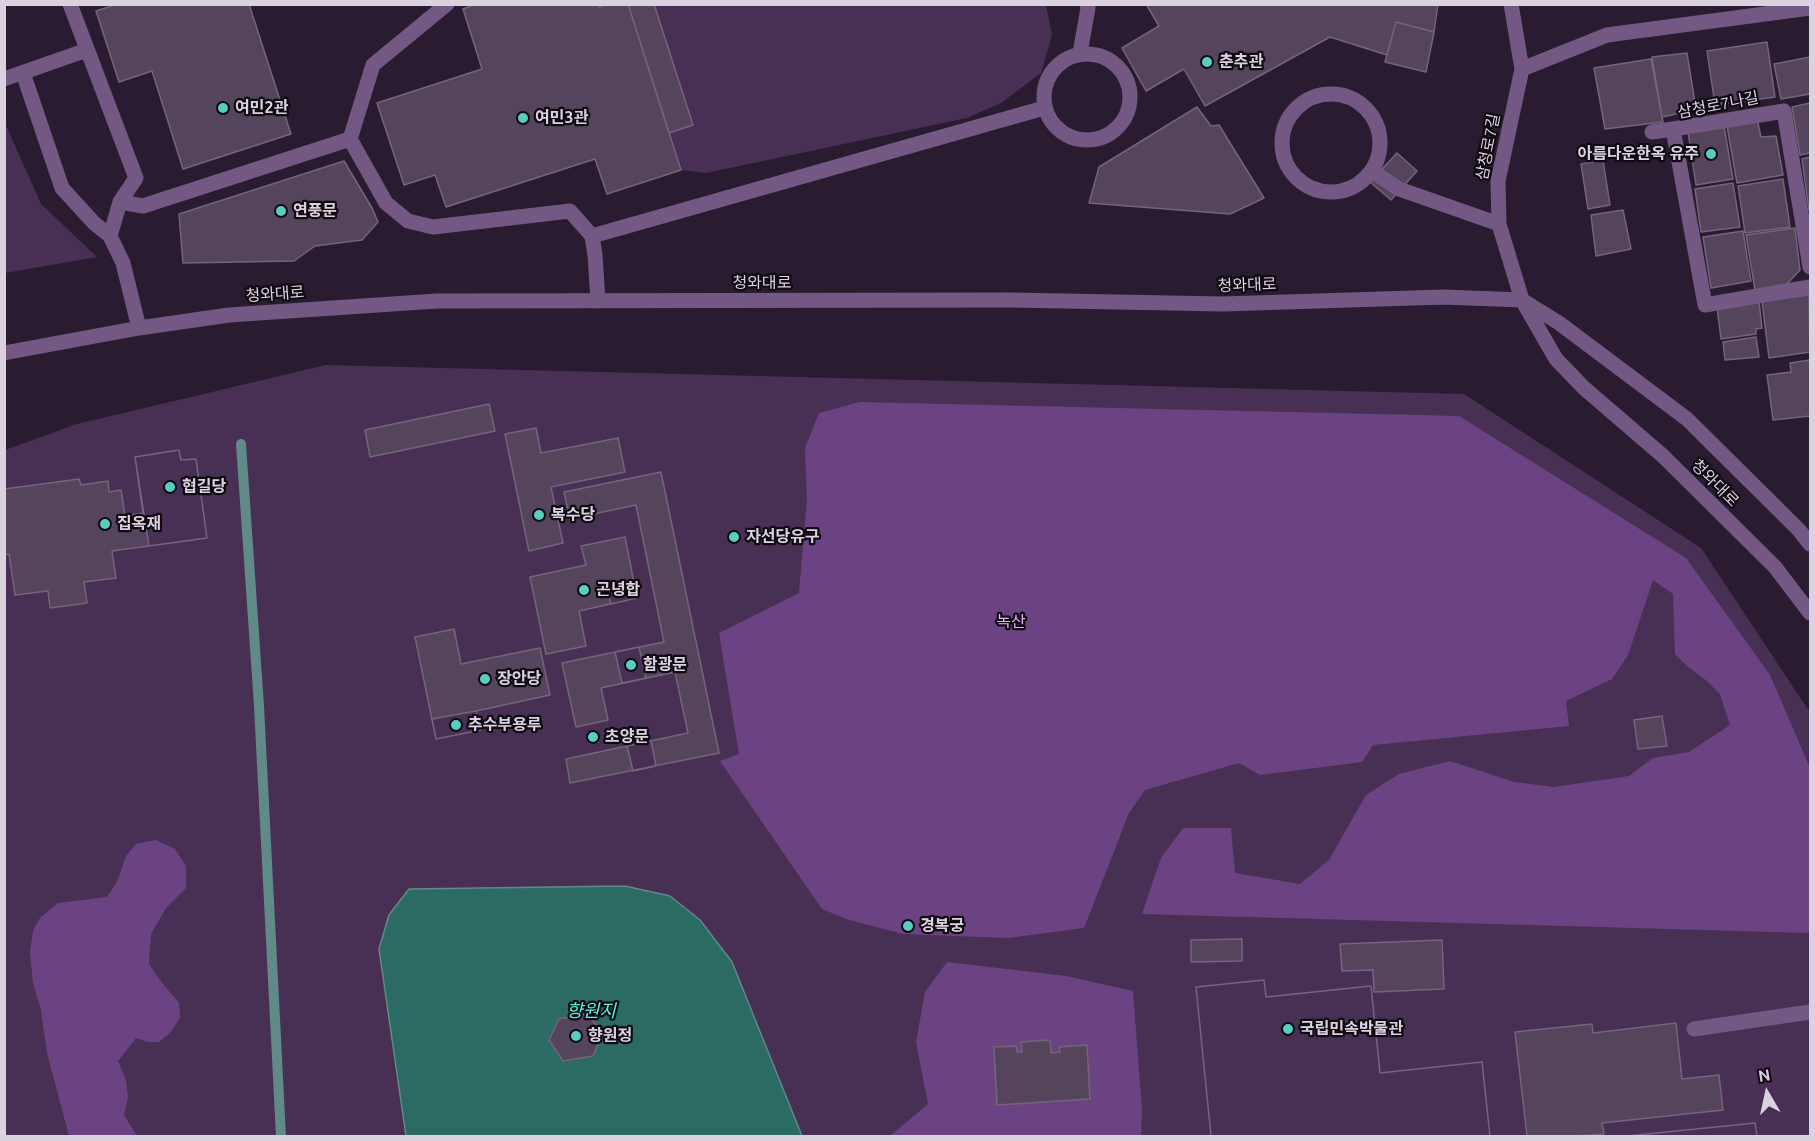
<!DOCTYPE html>
<html>
<head>
<meta charset="utf-8">
<style>
  body { margin:0 }
  #map { position:relative; width:1815px; height:1141px; overflow:hidden; background:#291c30; font-family:Ubuntu,sans-serif }
  canvas { display:block }
  .frame { position:absolute; inset:0; border:6px solid #dbd2e0; pointer-events:none }
  .north { position:absolute; left:1737px; top:1063px; width:60px; height:60px; -webkit-text-stroke:4px #0f0912; paint-order:stroke; rotate:351deg; font-size:16px; font-weight:700; line-height:24px; text-align:center; color:#dbd2e0 }
  .north::after { content:''; display:block; margin:auto; width:21px; height:27px; background:#dbd2e0; clip-path:polygon(50% 0,100% 100%,50% 72%,0 100%) }
</style>
</head>
<body>
<div id="map">
<canvas width="1815" height="1141"></canvas>
<div class="frame"></div>
<div class="north">N</div>
</div>
<script>
const c = document.querySelector('canvas').getContext('2d');
c.lineJoin = 'round';
function fill(path, color) { c.fillStyle = color; c.fill(path, 'evenodd'); }
const poly = rows => new Path2D(rows.map(r => 'M' + r).join(''));
function trace(path, color, width, dash) { c.strokeStyle = color; c.lineWidth = width; c.lineCap = dash ? 'butt' : 'round'; c.setLineDash(dash || []); c.stroke(path); }
function drawText(font, color, halo, rows, align = 'center') {
  c.font = font + ' Ubuntu,"Noto Sans KR",sans-serif'; c.lineWidth = 4.5; c.setLineDash([]); c.textBaseline = 'middle'; c.strokeStyle = halo; c.fillStyle = color; for (const [text, x, y, turn = 0] of rows) {
    c.save(); c.translate(x, y); c.rotate((+turn || 0) * Math.PI / 180); c.textAlign = isNaN(turn) ? turn : align; if (halo) c.strokeText(text, 0, 0); c.fillText(text, 0, 0); c.restore();
  }
}
const green = poly([
  [628,5,1046,5,1052,35,1041,73,1001,103,967,118,706,173,681,170],
  [4,121,41,204,97,257,5,273],
  [326,365,1464,394,1701,548,1809,711,1810,716,1810,1136,5,1136,5,450,77,424]
]);
const forest = poly([
  [860,402,1459,416,1686,558,1770,675,1810,768,1810,933,1142,914,1161,858,1183,828,1231,828,1235,873,1300,884,1329,860,1366,795,1399,774,1450,761,1514,782,1554,787,1629,776,1653,758,1689,752,1730,725,1720,694,1707,681,1687,666,1675,654,1673,594,1653,580,1628,655,1612,679,1566,701,1569,726,1373,745,1362,762,1260,775,1239,763,1145,790,1129,813,1084,928,1008,938,903,934,846,919,822,909,720,761,739,754,719,633,799,593,807,499,805,448,819,413],
  [156,840,175,849,186,866,186,888,166,908,151,934,149,964,162,983,179,1003,180,1018,170,1033,159,1042,148,1042,136,1038,118,1061,126,1080,128,1097,124,1115,137,1136,69,1136,47,1053,41,1010,33,983,30,952,33,931,40,918,58,903,107,897,117,882,126,856,136,844],
  [947,962,1066,976,1133,991,1142,1111,1141,1136,890,1136,928,1104,916,1042,925,992]
]);
const water = poly([
  [625,886,670,896,700,920,732,962,802,1136,406,1136,379,949,389,915,409,889,625,886]
]);
const stream = poly([
  [241,444,259,706,281,1136]
]);
const building = poly([
  [118,4,249,4,291,134,183,169,152,71,119,82,96,11,118,4],
  [476,4,599,4,599,7,608,4,628,4,681,170,607,194,595,159,446,207,435,175,404,185,377,103,482,69,463,9,476,4],
  [628,4,654,4,693,125,669,133,628,4],
  [1146,4,1438,4,1434,32,1396,22,1387,55,1330,37,1205,106,1184,69,1146,91,1122,48,1159,26,1146,4],
  [1396,22,1434,32,1426,72,1385,62,1396,22],
  [1767,42,1775,97,1715,105,1707,51,1767,42],
  [1687,53,1695,103,1690,111,1662,117,1652,57,1687,53],
  [1810,57,1810,94,1781,99,1774,64,1810,57],
  [1651,59,1663,122,1605,129,1594,68,1651,59],
  [1810,103,1810,153,1800,155,1792,107,1810,103],
  [1197,107,1211,126,1219,125,1264,198,1230,214,1089,203,1099,167,1197,107],
  [1757,119,1761,137,1776,136,1783,175,1737,183,1727,126,1757,119],
  [1724,126,1733,179,1696,185,1688,132,1724,126],
  [1397,153,1417,171,1391,200,1370,182,1397,153],
  [1810,157,1810,211,1809,211,1802,159,1810,157],
  [1603,160,1610,205,1588,209,1581,164,1603,160],
  [344,161,372,208,378,222,362,240,315,246,294,261,183,263,179,214,344,161],
  [1783,179,1790,227,1745,233,1738,186,1783,179],
  [1733,183,1740,227,1701,232,1695,189,1733,183],
  [1623,210,1631,249,1596,256,1591,215,1623,210],
  [1795,228,1800,270,1787,284,1755,290,1746,235,1795,228],
  [1743,231,1751,281,1711,288,1703,237,1743,231],
  [1809,295,1810,352,1769,358,1762,301,1809,295],
  [1759,301,1762,328,1756,329,1756,334,1721,339,1717,307,1759,301],
  [1756,337,1759,357,1725,360,1723,342,1756,337],
  [1810,360,1810,416,1773,420,1767,375,1791,372,1790,363,1810,360],
  [489,404,495,431,370,457,365,430,489,404],
  [536,428,541,453,618,438,625,472,551,487,563,543,529,551,505,434,536,428],
  [179,450,181,460,196,459,207,538,112,551,116,578,84,582,87,603,50,608,48,591,15,595,9,554,4,555,4,489,79,479,81,485,108,481,109,492,121,490,125,516,143,513,135,457,179,450],
  [179,450,181,460,196,459,207,538,149,546,135,457,179,450],
  [661,472,719,753,570,783,566,759,688,733,675,672,601,688,608,720,576,727,562,663,664,642,636,505,570,519,564,492,661,472],
  [625,537,637,598,579,611,586,646,546,654,530,577,586,565,581,546,625,537],
  [634,581,637,598,611,604,607,587,634,581],
  [454,629,461,664,540,648,550,695,476,711,481,730,436,739,415,637,454,629],
  [639,647,646,678,622,683,615,652,639,647],
  [476,711,481,730,436,739,432,719,476,711],
  [1662,716,1667,746,1638,749,1634,720,1662,716],
  [596,731,598,742,590,743,588,733,596,731],
  [651,741,656,766,633,771,627,746,651,741],
  [1242,939,1242,961,1191,962,1191,940,1242,939],
  [1442,940,1444,989,1374,992,1373,970,1342,971,1340,944,1442,940],
  [1264,980,1266,997,1371,986,1380,1073,1482,1062,1490,1136,1211,1136,1196,987,1264,980],
  [1264,980,1266,997,1371,986,1380,1073,1482,1062,1490,1136,1211,1136,1196,987,1264,980],
  [586,1014,603,1032,593,1056,563,1061,549,1040,559,1019,586,1014],
  [1676,1023,1682,1079,1719,1075,1723,1110,1602,1123,1604,1134,1577,1136,1527,1136,1515,1032,1592,1024,1593,1033,1676,1023],
  [1050,1040,1051,1053,1060,1052,1059,1047,1087,1045,1090,1099,997,1105,994,1047,1016,1046,1017,1052,1022,1052,1021,1042,1050,1040],
  [1755,1123,1757,1136,1627,1136,1755,1123],
  [1755,1123,1757,1136,1627,1136,1755,1123]
]);
const minor = poly([
  [70,4,136,178,120,202,110,236,123,263,139,328],
  [1511,4,1522,69],
  [1810,8,1607,35,1522,69,1498,181,1499,224,1522,300,1556,359,1584,388,1663,456,1775,567,1810,613],
  [1080,53,1088,8,1087,4],
  '1044 97a43 43 0 1 1 86 0a43 43 0 1 1-86 0Z',
  [23,73,62,188,94,223,110,236],
  [4,79,87,50],
  '1282 143a49 49 0 1 1 98 0a49 49 0 1 1-98 0Z',
  [1652,132,1673,129],
  [350,139,373,65,447,4],
  [1372,171,1399,189,1499,224],
  [120,202,143,206,350,139,386,203,408,221,433,227,570,211,592,236,595,255,598,301],
  [592,236,1044,108],
  [1810,267,1784,111,1673,129,1705,305,1810,287],
  [4,353,139,328,229,315,437,301,1011,300,1223,304,1443,297,1522,300,1559,323,1687,419,1799,530,1810,544],
  [1694,1029,1810,1012]
]);
const markers = [
  [1207,62,6,"#57cec1"],
  [223,108,6,"#57cec1"],
  [523,118,6,"#57cec1"],
  [1711,154,6,"#57cec1"],
  [281,211,6,"#57cec1"],
  [170,487,6,"#57cec1"],
  [539,515,6,"#57cec1"],
  [105,524,6,"#57cec1"],
  [734,537,6,"#57cec1"],
  [584,590,6,"#57cec1"],
  [631,665,6,"#57cec1"],
  [485,679,6,"#57cec1"],
  [456,725,6,"#57cec1"],
  [593,737,6,"#57cec1"],
  [908,926,6,"#57cec1"],
  [1288,1029,6,"#57cec1"],
  [576,1036,6,"#57cec1"]
];
const poiNames = [
  ["춘추관",1219,62],
  ["여민2관",235,108],
  ["여민3관",535,118],
  ["아름다운한옥 유주",1699,154,"right"],
  ["연풍문",293,211],
  ["협길당",182,487],
  ["복수당",551,515],
  ["집옥재",117,524],
  ["자선당유구",746,537],
  ["곤녕합",596,590],
  ["함광문",643,665],
  ["장안당",497,679],
  ["추수부용루",468,725],
  ["초양문",605,737],
  ["경복궁",920,926],
  ["국립민속박물관",1300,1029],
  ["향원정",588,1036]
];
const streetNames = [
  ["삼청로7나길",1718,105,-11],
  ["삼청로7길",1488,147,-79],
  ["청와대로",762,283],
  ["청와대로",1247,285,-2],
  ["청와대로",275,294,-4],
  ["청와대로",1715,483,45]
];
const parkNames = [
  ["녹산",1011,622]
];
const waterNames = [
  ["향원지",591,1011]
];
fill(green, '#483055');
fill(forest, '#6c4382');
fill(water, '#2c6b63');
trace(water, '#608a88', 1.5);
trace(stream, '#608a88', 10);
fill(building, '#54455c');
trace(building, '#74647d', 1.5);
trace(minor, '#745884', 15);
for (const [x, y, r, color] of markers) { const dot = new Path2D(); dot.arc(x, y, r, 0, 2 * Math.PI); c.fillStyle = color; c.fill(dot); trace(dot, '#0f0912', 2); }
drawText('bold 16px', '#dbd2e0', '#0f0912', poiNames, 'left');
drawText('16px', '#dbd2e0', '#0f0912', streetNames);
drawText('16px', '#e2b3fc', '#0f0912', parkNames);
drawText('italic 18px', '#4df8e7', '#0f0912', waterNames);
</script>
</body>
</html>
